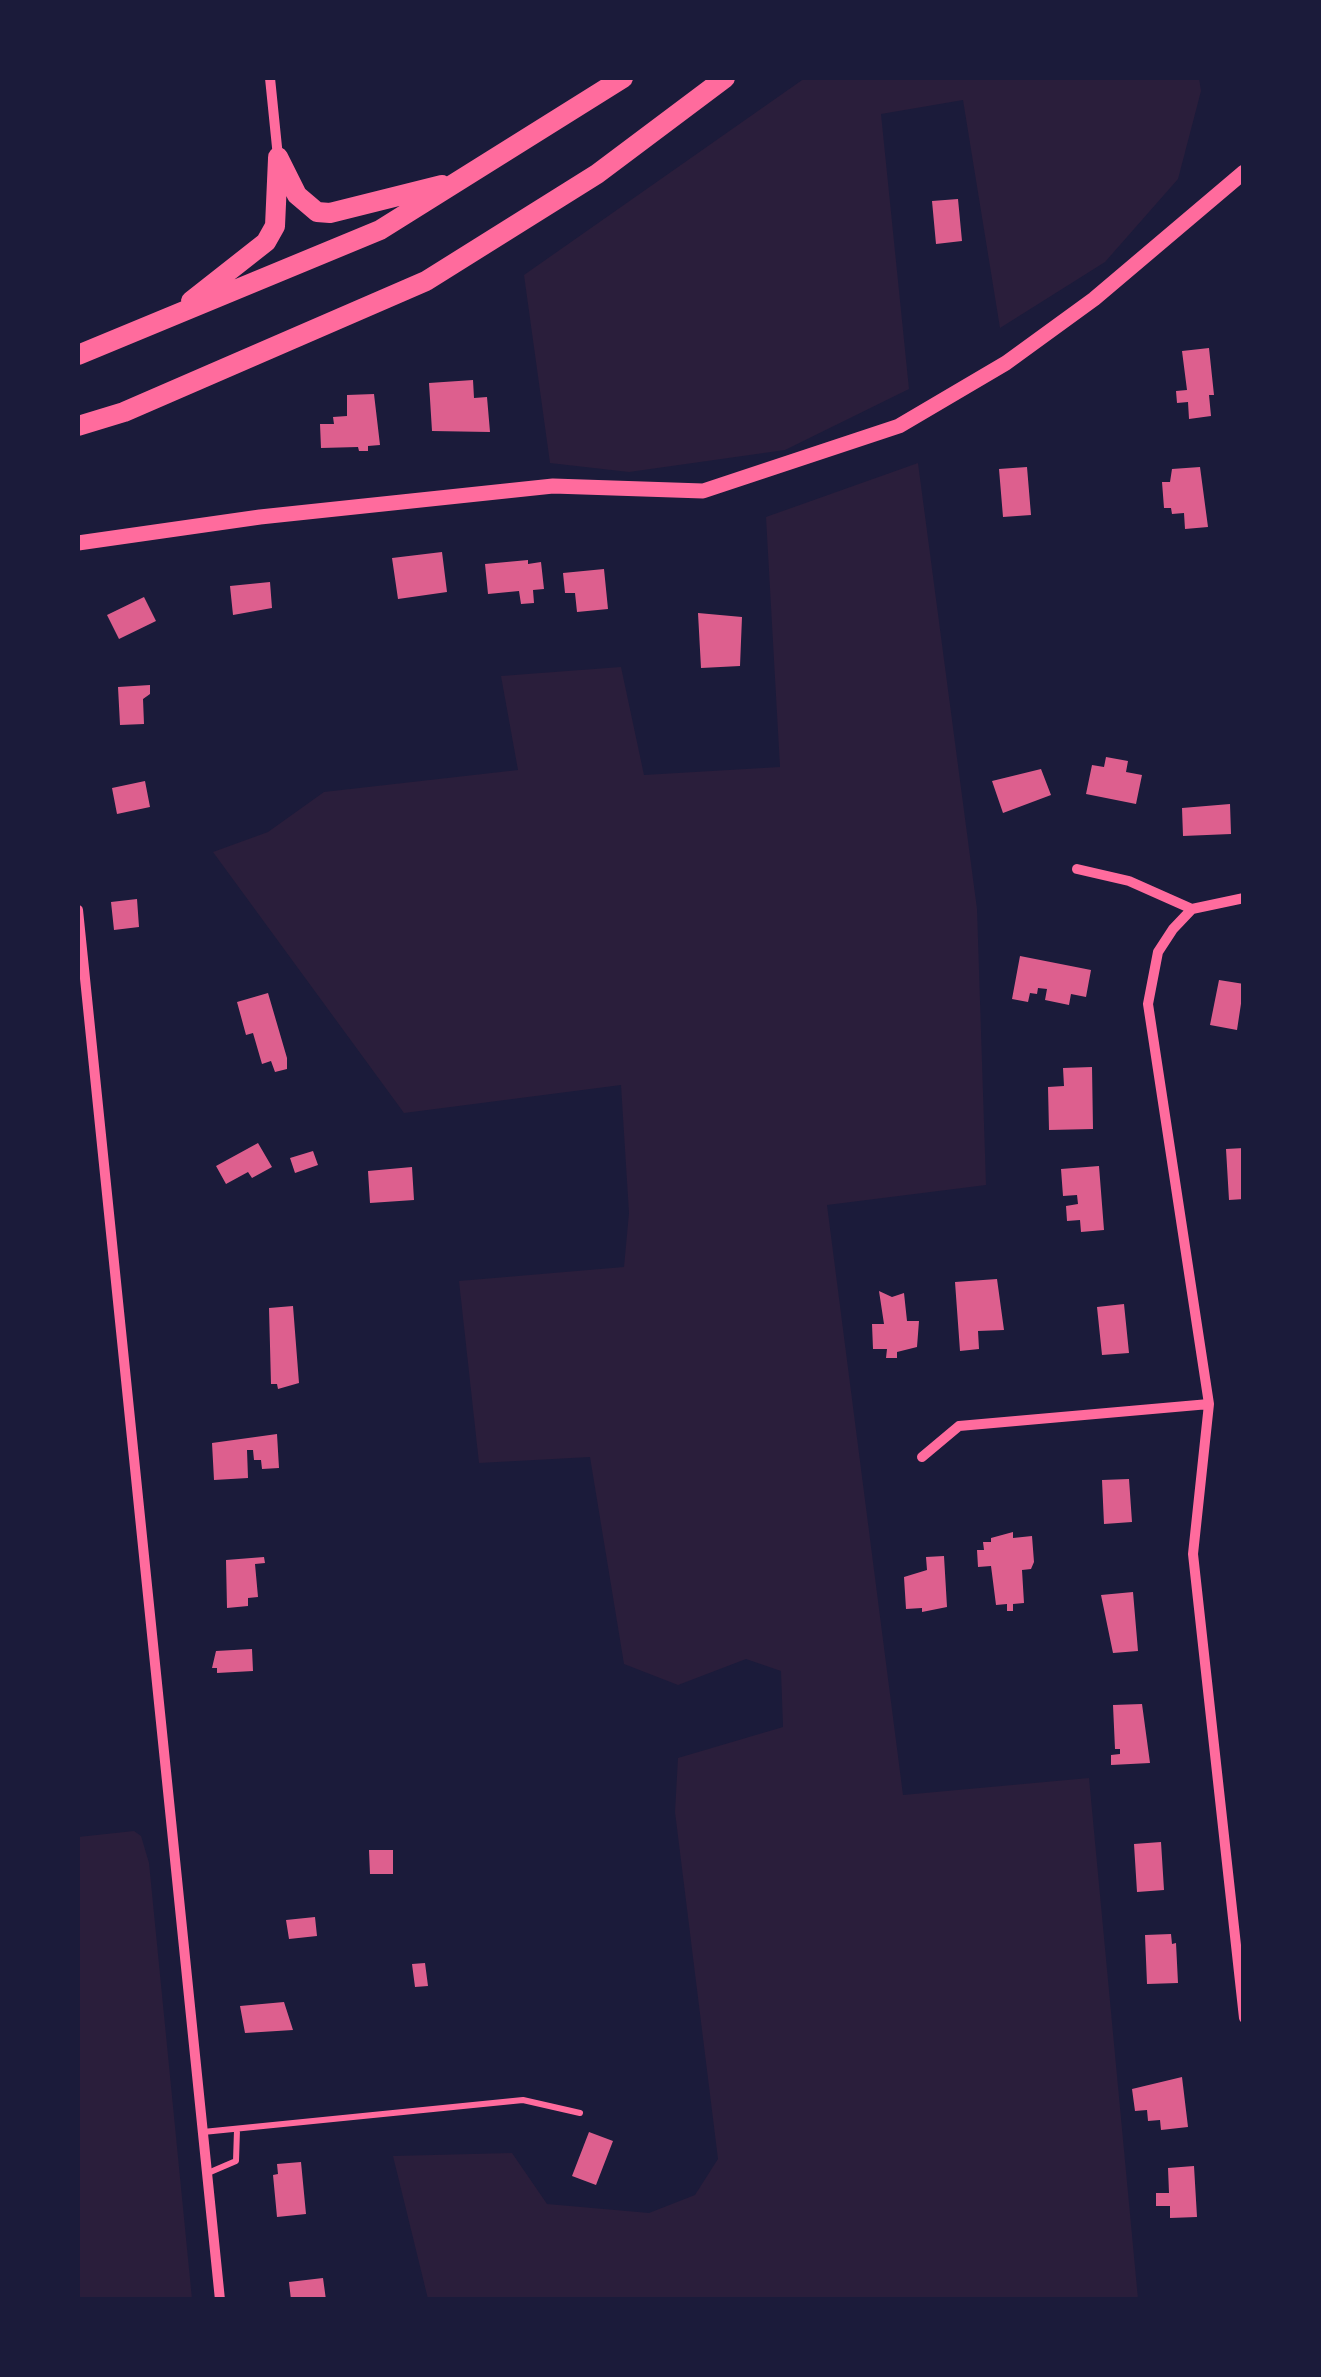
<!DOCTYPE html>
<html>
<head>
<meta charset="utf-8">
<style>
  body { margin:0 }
  #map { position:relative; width:1321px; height:2377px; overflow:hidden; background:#1b1b3a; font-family:"Archivo Narrow",sans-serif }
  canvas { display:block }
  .frame { position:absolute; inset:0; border:80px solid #1b1b3a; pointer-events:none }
</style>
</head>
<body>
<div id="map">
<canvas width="1321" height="2377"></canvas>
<div class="frame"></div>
</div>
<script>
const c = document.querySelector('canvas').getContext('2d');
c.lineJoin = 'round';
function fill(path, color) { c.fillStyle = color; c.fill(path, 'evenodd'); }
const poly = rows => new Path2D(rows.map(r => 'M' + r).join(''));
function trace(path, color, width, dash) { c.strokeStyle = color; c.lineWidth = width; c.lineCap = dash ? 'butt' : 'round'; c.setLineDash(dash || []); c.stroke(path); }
const green = poly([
  [805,78,1199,78,1201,91,1178,179,1105,262,1000,328,963,100,881,114,909,389,785,450,629,472,550,463,524,275],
  [918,463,977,909,986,1185,827,1205,903,1795,1089,1778,1138,2299,428,2299,393,2156,512,2153,547,2204,649,2213,695,2195,718,2159,675,1812,678,1758,783,1727,781,1671,746,1659,678,1685,624,1664,590,1457,479,1463,459,1281,624,1267,629,1213,621,1085,404,1113,213,852,268,832,324,792,518,770,501,676,621,667,644,775,780,767,766,517],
  [134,1831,141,1836,149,1863,192,2299,78,2299,78,1837]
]);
const building = poly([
  [958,199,962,241,936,244,932,201],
  [1209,348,1214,395,1209,395,1211,416,1189,419,1188,402,1177,403,1176,391,1187,390,1182,351],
  [473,380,474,398,487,397,490,432,432,431,429,383],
  [374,394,380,445,368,446,368,451,359,451,358,447,321,448,320,424,334,424,333,417,347,416,347,395],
  [1027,467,1031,515,1003,517,999,469],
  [1200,467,1208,527,1185,529,1184,513,1172,514,1171,508,1164,508,1162,482,1170,482,1172,469],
  [442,552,447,592,398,599,392,558],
  [528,560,528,564,541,562,544,589,533,590,534,603,521,604,519,591,488,594,485,564],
  [604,569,608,609,577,612,575,593,565,593,563,573],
  [270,582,272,608,233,615,230,586],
  [144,597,156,621,119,639,107,615],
  [698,613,742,617,740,666,701,668],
  [150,685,150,694,143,699,144,724,120,725,118,687],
  [1106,757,1128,761,1126,772,1142,775,1136,804,1086,794,1092,765,1104,767],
  [1041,769,1051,795,1003,813,992,781],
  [145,781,150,807,117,814,112,788],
  [1230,804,1231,834,1183,836,1182,808],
  [137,899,139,927,114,930,111,902],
  [1020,956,1091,970,1086,997,1071,994,1069,1005,1045,1000,1047,989,1038,988,1037,994,1030,993,1028,1002,1012,999],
  [1219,980,1244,984,1237,1030,1210,1025],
  [268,993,287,1058,287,1069,275,1072,271,1061,262,1064,253,1033,246,1035,237,1002],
  [1092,1067,1093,1129,1049,1130,1048,1087,1064,1086,1063,1068],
  [258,1143,272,1167,252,1178,248,1172,226,1184,216,1166],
  [1244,1148,1244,1199,1229,1200,1226,1149],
  [313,1151,318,1165,295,1173,290,1158],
  [1099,1166,1104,1230,1081,1232,1080,1220,1067,1221,1066,1206,1078,1204,1077,1195,1063,1196,1061,1169],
  [412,1167,414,1200,370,1203,368,1171],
  [997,1279,1004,1330,978,1331,979,1349,960,1351,955,1282],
  [879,1291,892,1297,904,1293,907,1321,919,1321,917,1347,897,1352,897,1358,886,1358,887,1349,873,1349,872,1324,884,1324],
  [1124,1304,1129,1353,1102,1355,1097,1307],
  [293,1306,299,1383,278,1389,277,1384,271,1384,269,1308],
  [277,1434,279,1468,262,1469,261,1460,254,1460,253,1450,247,1450,248,1478,214,1480,212,1443],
  [1129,1479,1132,1522,1104,1524,1102,1480],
  [1013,1532,1013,1538,1032,1536,1034,1562,1031,1569,1022,1570,1024,1603,1013,1604,1013,1611,1007,1611,1007,1604,996,1605,991,1566,978,1567,977,1550,984,1550,983,1542,991,1542,991,1538],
  [944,1556,947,1607,922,1612,922,1608,906,1609,904,1577,927,1570,926,1557],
  [264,1557,265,1563,255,1564,258,1597,248,1598,248,1606,227,1608,226,1560],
  [1133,1592,1138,1651,1113,1653,1101,1595],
  [252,1649,253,1671,217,1673,217,1668,212,1668,216,1651],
  [1142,1704,1150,1763,1111,1765,1111,1755,1120,1754,1120,1749,1115,1749,1113,1705],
  [1161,1842,1164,1890,1137,1892,1134,1844],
  [369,1850,393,1850,393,1874,370,1874],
  [315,1917,317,1936,289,1939,286,1920],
  [1171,1934,1172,1944,1176,1943,1178,1983,1147,1984,1145,1935],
  [425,1963,428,1986,415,1987,412,1964],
  [284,2002,293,2030,245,2033,240,2006],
  [1182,2077,1188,2127,1161,2130,1160,2120,1148,2121,1147,2110,1135,2111,1132,2089],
  [589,2132,613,2141,596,2185,572,2176],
  [301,2162,306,2214,277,2217,273,2175,278,2174,277,2164],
  [1194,2166,1197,2217,1170,2218,1170,2206,1156,2206,1156,2193,1169,2193,1168,2168],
  [323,2278,326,2300,291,2300,289,2282]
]);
const service = poly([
  [203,2132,523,2100,580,2113],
  [208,2173,236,2161,237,2130]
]);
const minor = poly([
  [270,78,278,157],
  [1077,869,1129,881,1192,909],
  [1244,898,1192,909,1173,929,1158,952,1148,1004,1209,1404,1193,1554,1244,2018],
  [78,910,220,2300],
  [922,1457,959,1426,1209,1404]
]);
const tertiary = poly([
  [78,543,260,517,553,486,703,491,899,426,1006,363,1094,299,1244,172]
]);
const trunk = poly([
  [278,157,297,195,317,212,330,213,442,185],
  [191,301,266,242,275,226,278,159],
  [78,355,380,230,623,78],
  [78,426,124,412,426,281,597,174,725,78]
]);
fill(green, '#2a1e3b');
fill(building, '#dd5f8e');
trace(service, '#ff6b9d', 6);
trace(minor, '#ff6b9d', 10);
trace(tertiary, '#ff6b9d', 15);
trace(trunk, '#ff6b9d', 20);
</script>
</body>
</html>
